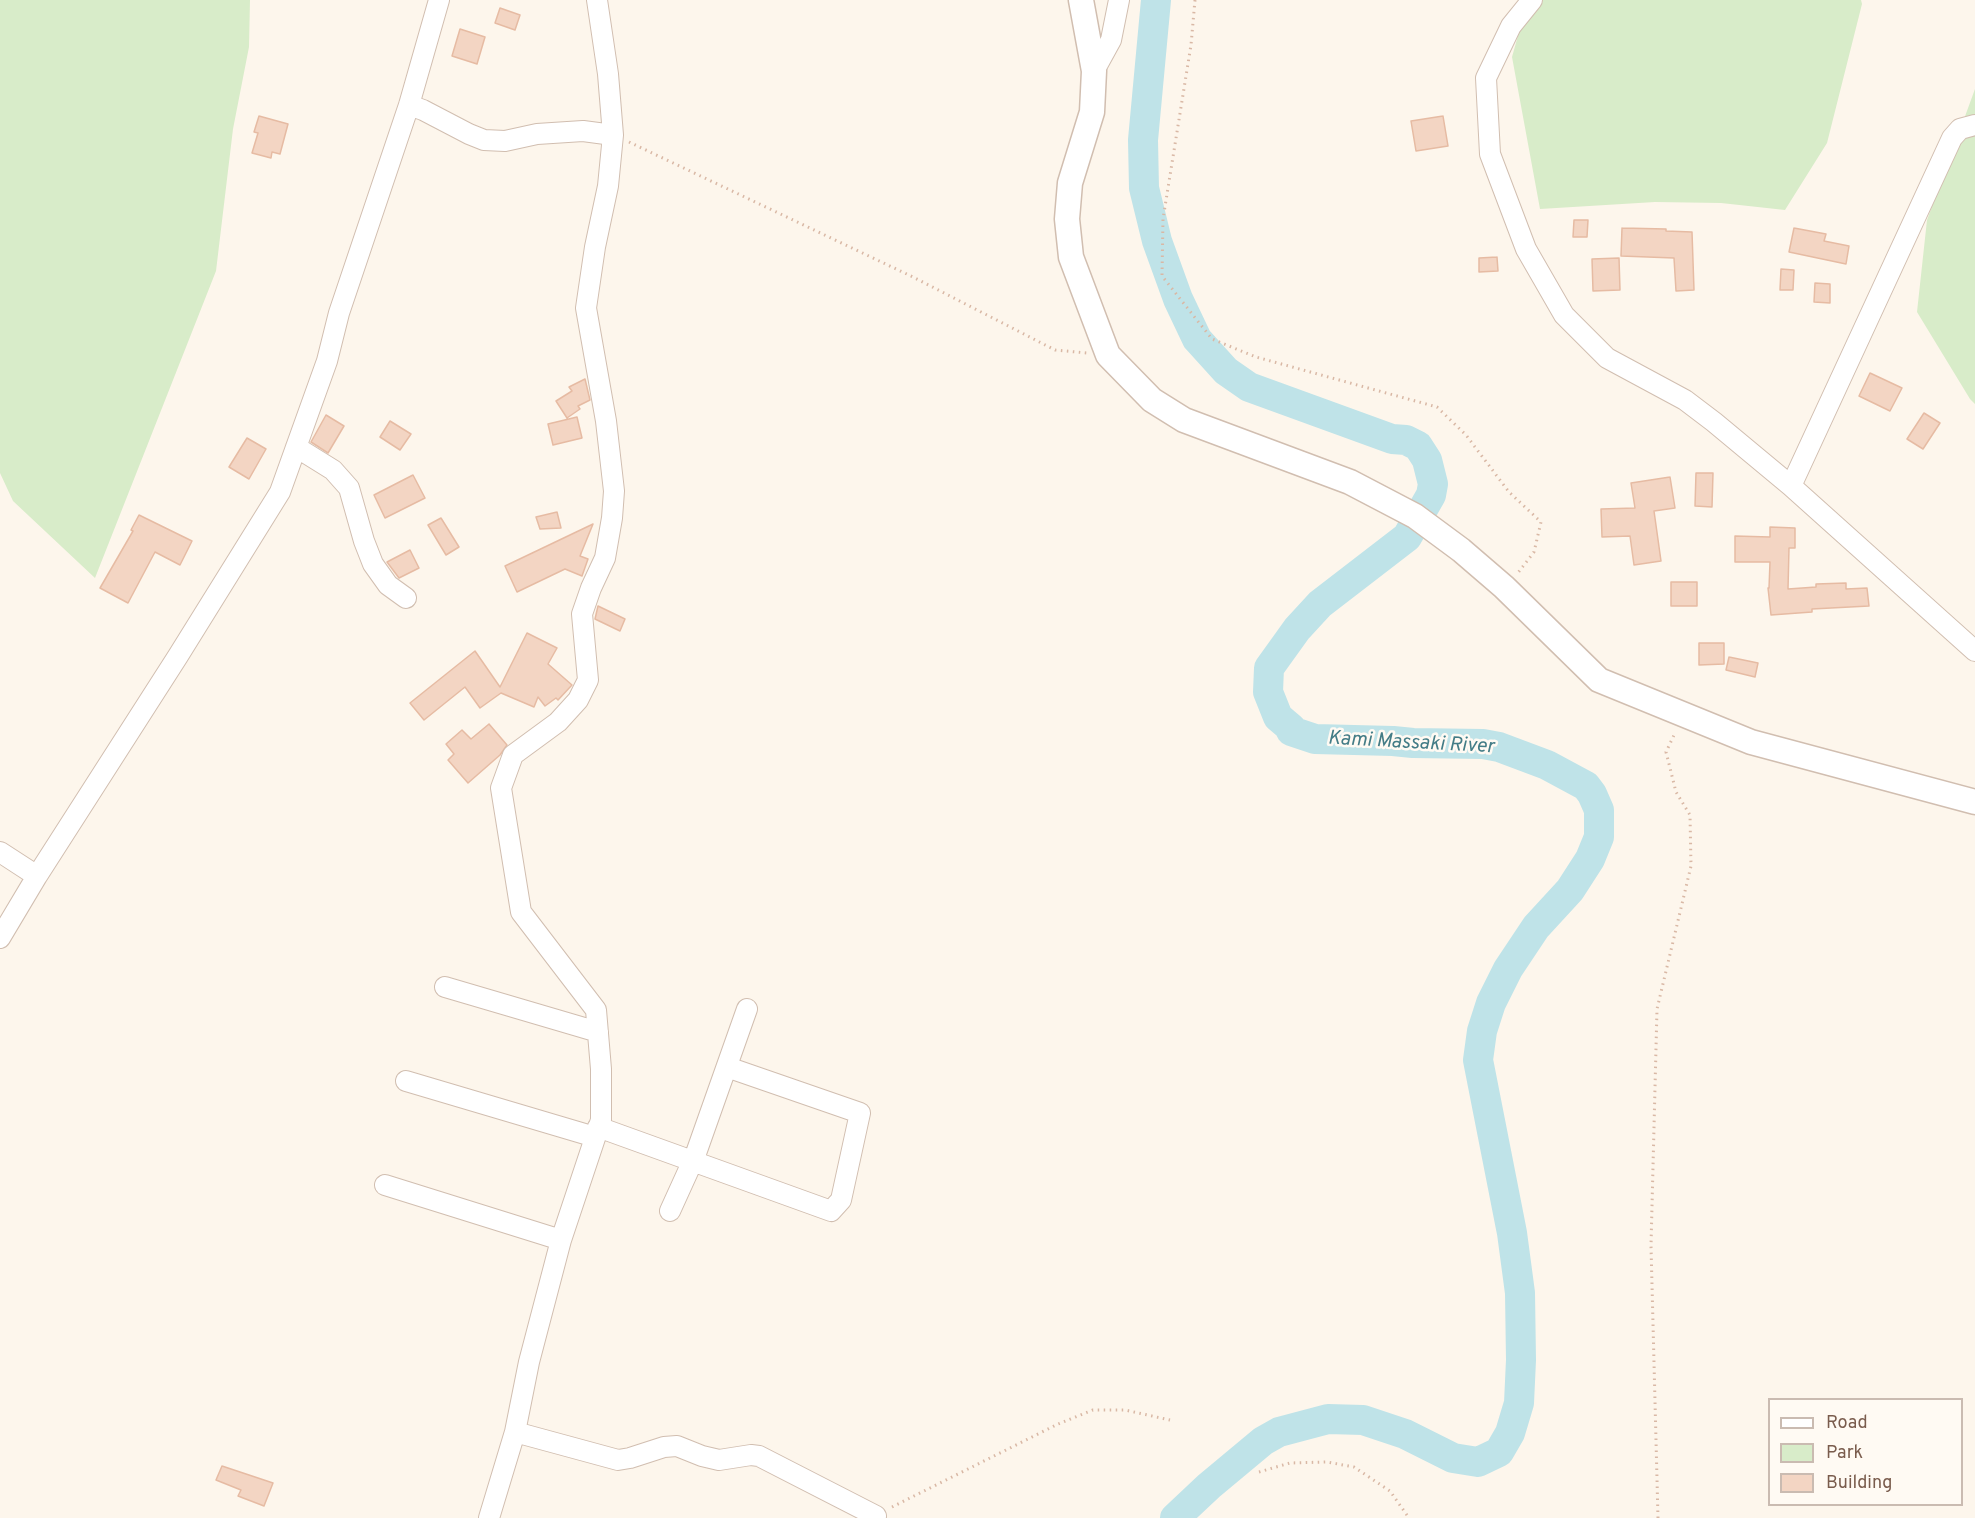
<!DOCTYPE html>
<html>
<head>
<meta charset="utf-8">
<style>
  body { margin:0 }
  #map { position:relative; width:1975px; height:1518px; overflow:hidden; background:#fdf6ec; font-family:Overpass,sans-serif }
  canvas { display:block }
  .legend { position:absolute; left:1768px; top:1398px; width:195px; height:108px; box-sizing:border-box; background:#fffaf3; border:2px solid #cabbb1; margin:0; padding:8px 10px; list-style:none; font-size:18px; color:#7a5c4d }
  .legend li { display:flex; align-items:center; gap:12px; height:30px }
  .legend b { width:30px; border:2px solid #cabbb1 }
</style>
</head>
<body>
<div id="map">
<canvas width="1975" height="1518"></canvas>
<ul class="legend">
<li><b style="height:8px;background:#fff"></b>Road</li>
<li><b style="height:16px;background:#d8ecc9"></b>Park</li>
<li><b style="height:16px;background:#f3d5c3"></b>Building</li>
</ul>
</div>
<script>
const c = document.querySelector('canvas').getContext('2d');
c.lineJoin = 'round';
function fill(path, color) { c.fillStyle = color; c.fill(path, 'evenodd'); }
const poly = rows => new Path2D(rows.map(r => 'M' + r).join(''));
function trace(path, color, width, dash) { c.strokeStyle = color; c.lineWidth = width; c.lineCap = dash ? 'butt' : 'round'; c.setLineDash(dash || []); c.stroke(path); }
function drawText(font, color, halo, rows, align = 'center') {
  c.font = font + ' Overpass,sans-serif'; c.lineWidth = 5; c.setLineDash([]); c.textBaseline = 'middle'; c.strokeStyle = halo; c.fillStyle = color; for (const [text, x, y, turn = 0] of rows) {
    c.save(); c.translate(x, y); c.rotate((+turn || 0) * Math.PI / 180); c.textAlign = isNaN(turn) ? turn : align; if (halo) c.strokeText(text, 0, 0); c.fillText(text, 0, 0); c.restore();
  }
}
const green = poly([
  [0,0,250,0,249,47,233,129,216,271,95,578,13,501,0,473],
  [1528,0,1861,0,1862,4,1827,143,1785,210,1721,203,1655,202,1540,209,1512,57],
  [1975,89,1975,404,1970,399,1917,312,1927,220]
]);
const river = poly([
  [1156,0,1143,140,1144,188,1157,241,1178,299,1197,339,1226,371,1249,387,1392,439,1406,440,1418,446,1427,460,1433,484,1431,495,1407,537,1320,604,1297,629,1269,668,1268,692,1278,717,1291,728,1291,731,1315,739,1393,741,1413,743,1483,744,1499,747,1547,765,1586,786,1592,794,1599,810,1599,837,1590,859,1570,890,1536,927,1508,969,1491,1003,1482,1031,1478,1060,1512,1233,1520,1293,1521,1360,1519,1403,1510,1433,1499,1452,1478,1462,1453,1458,1405,1434,1363,1420,1328,1419,1279,1432,1263,1441,1209,1486,1175,1518]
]);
const building = poly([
  [500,8,520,15,515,30,495,23,500,8],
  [460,29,485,37,477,64,452,56,460,29],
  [259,116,288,124,280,154,272,152,271,158,252,153,258,133,254,132,259,116],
  [1443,116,1448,146,1416,151,1411,121,1443,116],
  [1574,220,1588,220,1587,237,1573,237,1574,220],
  [1622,228,1666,229,1666,231,1692,232,1694,290,1676,291,1674,258,1621,256,1622,228],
  [1794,228,1826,234,1824,241,1849,246,1846,264,1789,252,1794,228],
  [1497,257,1498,271,1479,272,1479,258,1497,257],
  [1619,258,1620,290,1593,291,1592,259,1619,258],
  [1781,269,1794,270,1793,290,1780,290,1781,269],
  [1815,283,1830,284,1830,303,1814,302,1815,283],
  [1870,373,1902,388,1890,411,1859,396,1870,373],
  [585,379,590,400,578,406,580,409,567,418,556,401,572,391,569,387,585,379],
  [1924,413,1940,423,1923,449,1907,439,1924,413],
  [326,415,344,426,328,453,311,442,326,415],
  [577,417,582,438,553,445,548,424,577,417],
  [390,421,411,434,400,450,380,437,390,421],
  [247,438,266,449,249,479,229,467,247,438],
  [1696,473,1713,473,1712,507,1695,506,1696,473],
  [413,475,425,498,385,518,374,495,413,475],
  [1670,477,1675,508,1654,511,1661,561,1634,565,1630,536,1602,537,1601,509,1635,508,1631,483,1670,477],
  [557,512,561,528,540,529,536,517,557,512],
  [139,515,192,541,180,565,155,552,128,603,100,588,133,531,131,530,139,515],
  [441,518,459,547,446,555,428,525,441,518],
  [593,524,580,556,588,559,582,576,565,569,517,592,505,566,593,524],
  [1770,527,1795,528,1795,548,1789,548,1788,589,1816,587,1816,584,1846,583,1846,589,1867,588,1869,606,1812,609,1812,612,1771,615,1768,588,1769,588,1770,562,1735,562,1735,536,1770,537,1770,527],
  [410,550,419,568,399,578,387,562,410,550],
  [1671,582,1697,582,1697,606,1671,606,1671,582],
  [598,606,625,619,620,631,595,619,598,606],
  [527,633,557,648,548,664,572,685,558,700,556,698,545,706,538,697,534,707,501,693,480,708,465,687,424,720,410,703,475,651,500,687,527,633],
  [1699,643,1724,643,1724,664,1699,665,1699,643],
  [1729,657,1758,663,1755,677,1726,670,1729,657],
  [489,724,507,745,500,755,468,783,448,760,454,754,446,744,462,730,471,739,489,724],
  [222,1466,273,1483,264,1506,238,1496,241,1490,216,1480,222,1466]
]);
const path = poly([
  [1195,0,1191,45,1163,219,1162,276,1212,339,1256,357,1437,407,1466,435,1509,492,1541,522,1534,552,1517,574],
  [629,142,913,277,1055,350,1087,353],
  [1259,1472,1290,1463,1327,1462,1354,1467,1390,1491,1409,1518],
  [892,1507,1058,1424,1093,1410,1125,1410,1170,1420],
  [1658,1518,1651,1246,1657,1009,1691,866,1690,815,1676,792,1666,752,1675,733]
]);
const minor = poly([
  [1532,0,1511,26,1486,78,1490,154,1526,249,1564,315,1607,358,1685,400,1714,422,1791,486,1975,651],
  [1094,71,1111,40,1119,0],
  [409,105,423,110,469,134,484,140,505,141,537,134,583,131,613,135],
  [296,447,333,470,349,488,364,541,373,564,388,585,406,598],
  [1791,486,1952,138,1960,129,1975,125],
  [0,852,37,876],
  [0,938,37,876,178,656,280,492,327,361,339,313,409,105,439,0],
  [445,987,598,1032],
  [406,1081,595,1137],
  [598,1127,831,1211,841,1200,860,1113,727,1067],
  [385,1185,561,1240],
  [670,1211,695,1156,747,1009],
  [515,1432,618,1460,630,1458,664,1447,677,1446,702,1456,719,1460,751,1455,759,1456,876,1516,874,1518],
  [489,1518,515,1432,529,1362,561,1240,601,1120,601,1069,596,1010,521,912,501,788,513,755,558,722,578,700,588,680,582,614,591,588,605,558,612,518,614,491,606,421,586,308,595,247,608,186,613,135,608,74,597,0]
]);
const tertiary = poly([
  [1081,0,1094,71,1092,112,1070,183,1067,219,1071,257,1108,355,1152,400,1184,420,1350,482,1415,516,1461,550,1504,587,1599,680,1751,742,1975,802]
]);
const waterNames = [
  ["Kami Massaki River",1411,744,3]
];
fill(green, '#d8ecc9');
trace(river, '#bfe3e8', 30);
fill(building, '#f3d5c3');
trace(building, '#e6bba3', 1.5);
trace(minor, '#d1beb0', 22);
trace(tertiary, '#d1beb0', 27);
trace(path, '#d9b8a5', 3, [1.5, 4.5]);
trace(minor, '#fff', 20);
trace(tertiary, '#fff', 24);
drawText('italic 20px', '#437c86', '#fffaf3', waterNames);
</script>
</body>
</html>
